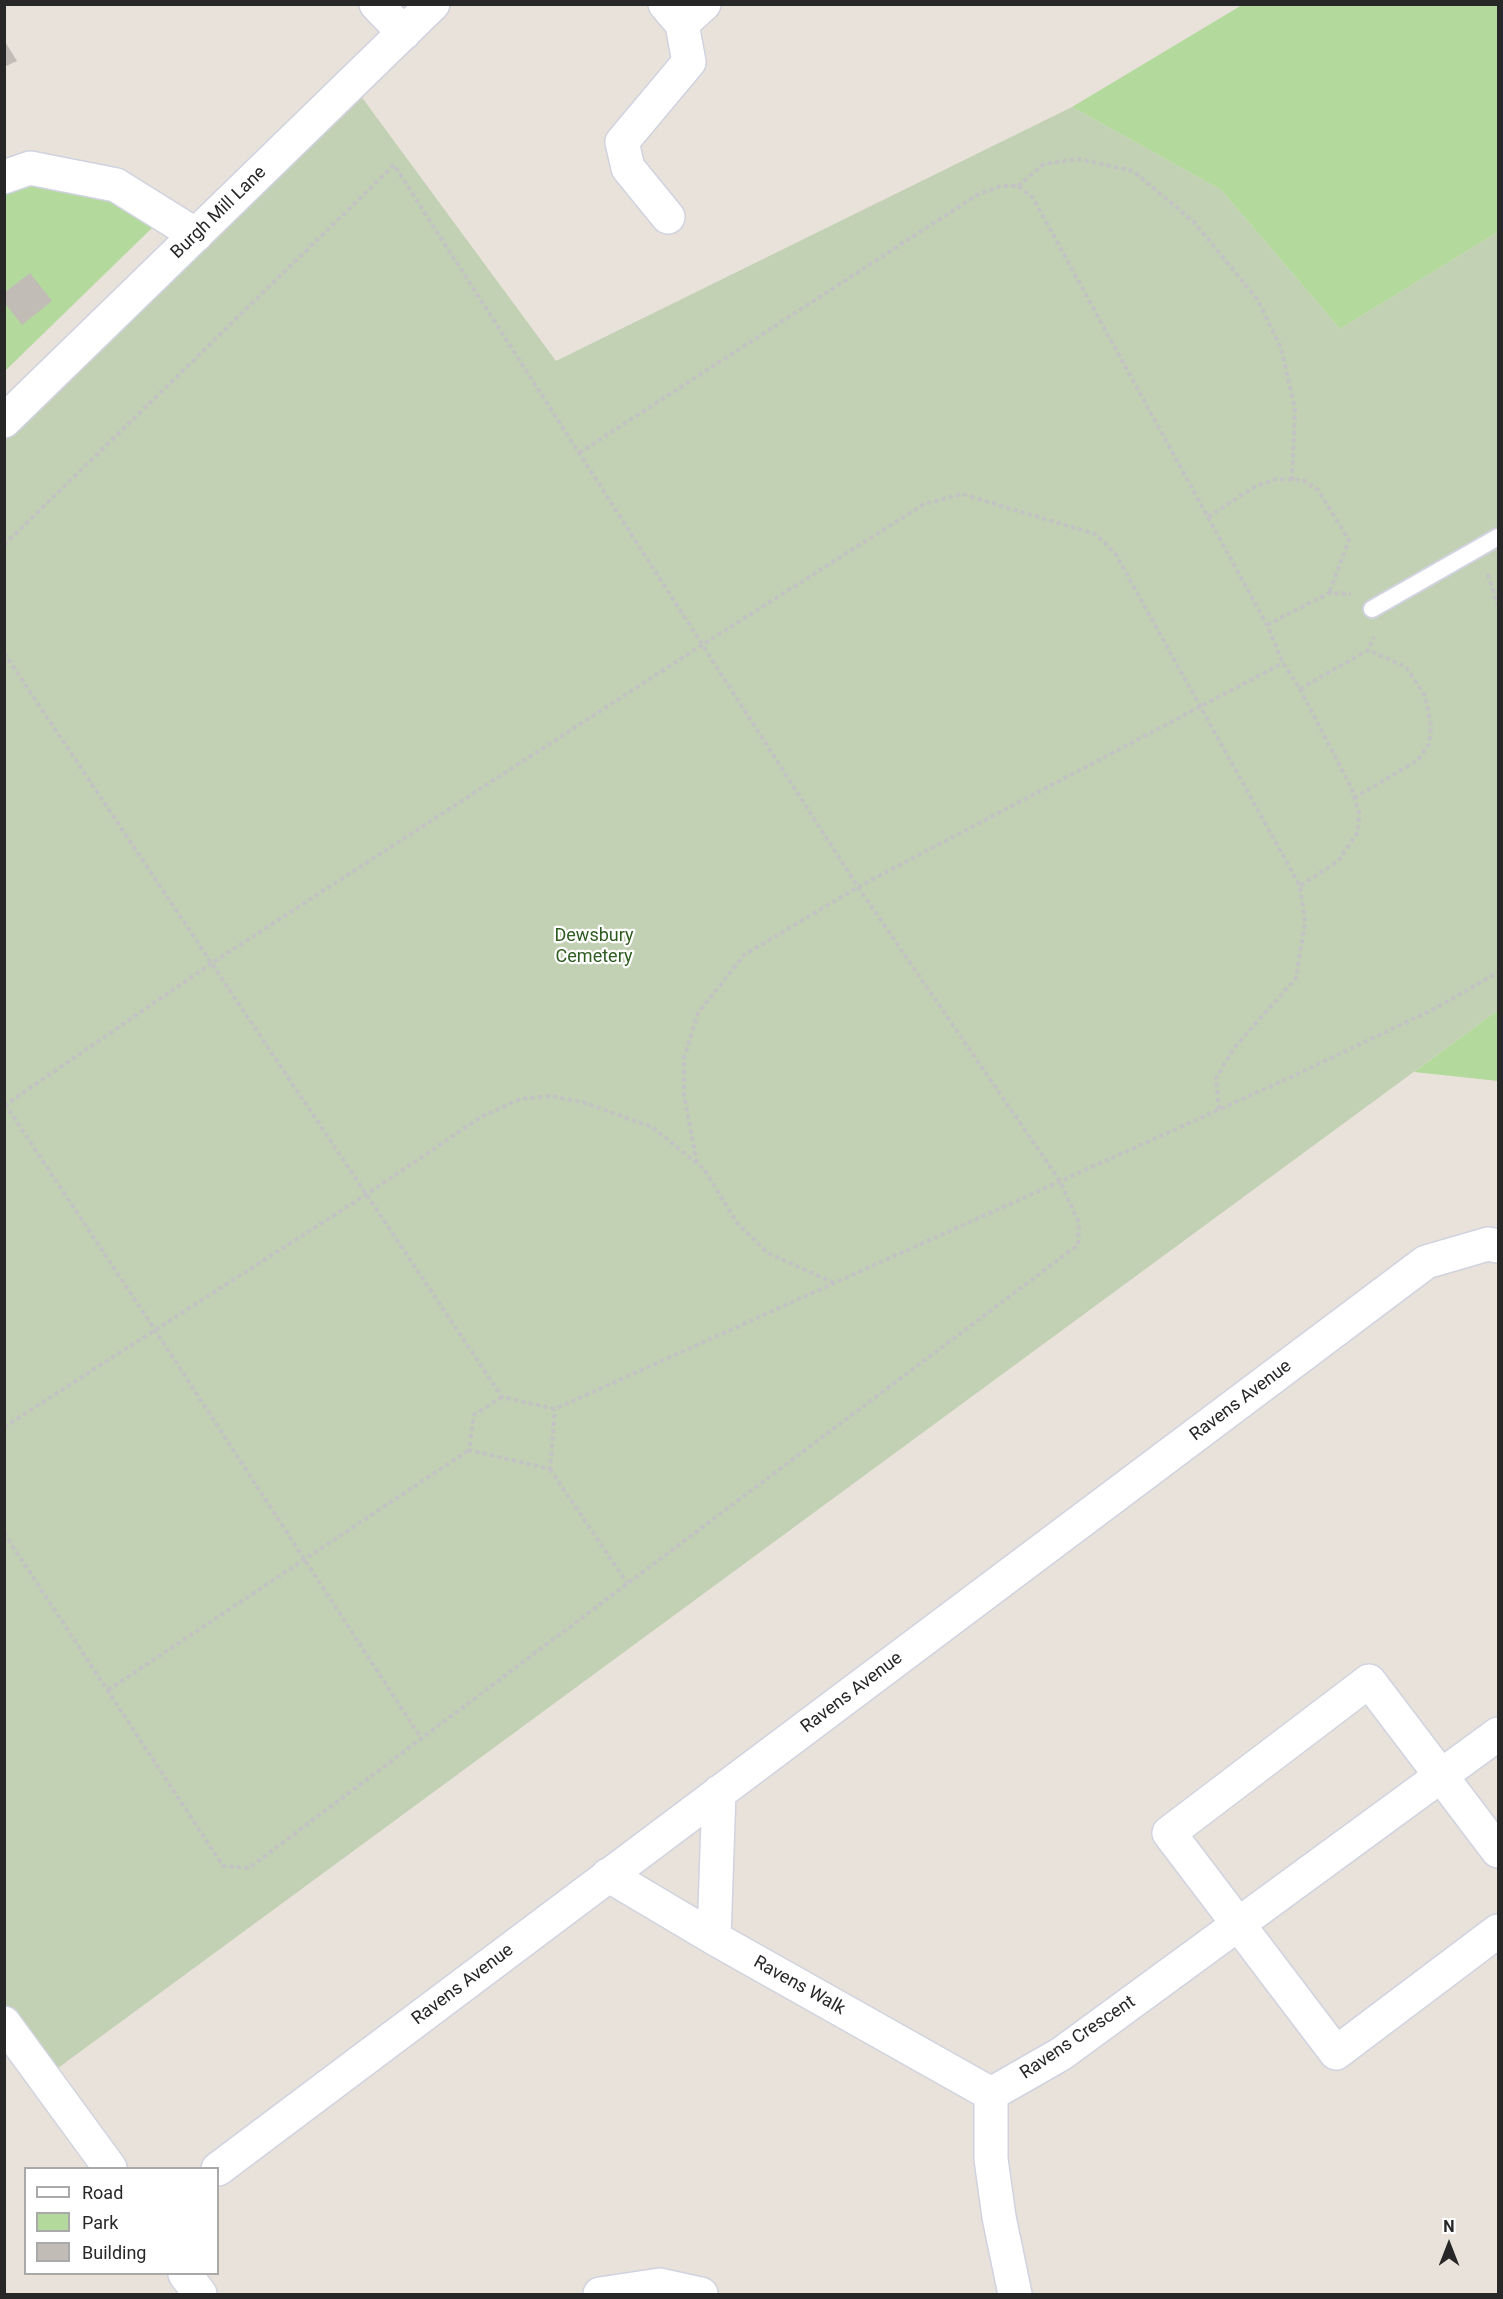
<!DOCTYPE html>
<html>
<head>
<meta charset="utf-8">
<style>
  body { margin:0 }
  #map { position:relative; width:1503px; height:2299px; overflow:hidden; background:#e8e2da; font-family:Roboto,sans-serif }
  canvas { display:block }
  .frame { position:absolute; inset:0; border:6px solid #272727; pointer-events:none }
  .legend { position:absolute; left:24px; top:2167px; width:195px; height:108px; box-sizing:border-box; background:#fff; border:2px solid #a9a9a9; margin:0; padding:8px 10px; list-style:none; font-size:18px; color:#272727 }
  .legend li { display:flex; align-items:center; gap:12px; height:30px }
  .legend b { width:30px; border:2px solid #a9a9a9 }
  .north { position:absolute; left:1419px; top:2215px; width:60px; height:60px; -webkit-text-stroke:4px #fff; paint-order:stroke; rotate:0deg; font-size:16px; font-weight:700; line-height:24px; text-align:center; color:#272727 }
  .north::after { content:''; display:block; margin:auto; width:21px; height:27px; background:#272727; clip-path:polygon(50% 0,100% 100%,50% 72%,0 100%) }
</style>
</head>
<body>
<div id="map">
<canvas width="1503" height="2299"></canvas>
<div class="frame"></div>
<ul class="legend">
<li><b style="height:8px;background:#fff"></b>Road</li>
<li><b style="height:16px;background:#b3da9c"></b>Park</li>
<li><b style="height:16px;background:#c1bcb6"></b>Building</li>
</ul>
<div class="north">N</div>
</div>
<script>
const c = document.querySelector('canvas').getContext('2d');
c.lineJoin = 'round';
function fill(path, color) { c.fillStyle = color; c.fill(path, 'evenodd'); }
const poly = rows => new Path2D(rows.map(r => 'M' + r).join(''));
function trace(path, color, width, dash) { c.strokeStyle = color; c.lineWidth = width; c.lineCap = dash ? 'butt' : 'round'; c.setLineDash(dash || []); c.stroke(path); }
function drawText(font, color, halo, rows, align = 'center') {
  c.font = font + ' Roboto,sans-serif'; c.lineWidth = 4.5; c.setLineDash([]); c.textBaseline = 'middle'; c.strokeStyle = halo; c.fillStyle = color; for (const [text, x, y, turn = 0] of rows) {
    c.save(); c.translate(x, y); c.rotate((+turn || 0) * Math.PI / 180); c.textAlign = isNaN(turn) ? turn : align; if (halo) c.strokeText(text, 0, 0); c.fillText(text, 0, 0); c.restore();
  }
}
const green = poly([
  [1242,5,1498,5,1498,232,1340,329,1221,190,1072,107],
  [29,183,74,190,116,203,152,228,5,371,5,191],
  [1498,1010,1498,1081,1414,1072]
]);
const cemetery = poly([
  [352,84,556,361,1072,107,1221,190,1340,329,1498,232,1498,1010,43,2079,4,2023,4,421]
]);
const building = poly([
  [4,40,17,61,4,67],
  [30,273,52,301,22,325,4,302,4,293]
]);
const path = poly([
  [1018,186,1044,164,1079,159,1133,171,1194,222,1257,299,1281,348,1295,409,1292,480],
  [579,453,977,195,1001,186,1018,186,1033,198,1267,625,1283,663,1300,689,1351,787,1359,812,1358,832,1338,861,1300,886],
  [1208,517,1254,487,1276,479,1303,480,1318,490,1349,540,1329,593],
  [4,545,394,165,858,887,1060,1181,1079,1223,1078,1245,249,1868,223,1866,4,1533],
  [1488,574,1498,606],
  [1267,625,1329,593,1351,594],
  [4,653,502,1397,555,1409,1289,1078,1436,1008,1498,972],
  [1300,689,1368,650,1374,637],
  [1354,798,1418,760,1429,744,1431,726,1425,696,1406,667,1368,650],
  [5,1104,155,1330,421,1738],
  [4,1106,212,963,702,645,924,504,962,494,1095,534,1115,553,1300,886,1305,922,1296,978,1234,1048,1216,1078,1219,1109],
  [697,1163,684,1095,684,1058,698,1013,744,955,858,887,1283,663],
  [502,1397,474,1415,469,1450,550,1469,555,1409],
  [4,1427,367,1194,481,1117,520,1099,552,1096,585,1103,652,1127,704,1169,737,1223,768,1253,834,1283],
  [550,1469,627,1583],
  [108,1690,469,1450]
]);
const lane = poly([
  [1372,609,1498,537]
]);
const street = poly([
  [376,4,404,33],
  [665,4,682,24,704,4],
  [4,177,30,168,116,185,196,235],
  [668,217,628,168,622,142,689,62,682,24],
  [4,421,433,4],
  [1498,1851,1369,1681,1169,1833,1336,2053,1498,1931],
  [608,1875,714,1938,991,2094],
  [714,1938,719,1792],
  [218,2169,1426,1262,1488,1244,1498,1246],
  [600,2294,660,2285,701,2294],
  [1015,2294,999,2217,991,2159,991,2094,1061,2054,1498,1734]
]);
const secondary = poly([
  [4,2023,110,2168],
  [185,2274,200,2294]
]);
const streetNames = [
  ["Burgh Mill Lane",219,213,-44],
  ["Ravens Avenue",1241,1401,-37],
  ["Ravens Avenue",852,1693,-37],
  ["Ravens Avenue",463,1985,-37],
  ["Ravens Walk",799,1986,29],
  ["Ravens Crescent",1078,2038,-34]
];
const parkNames = [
  ["Dewsbury",594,936],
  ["Cemetery",594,957]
];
fill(green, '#b3da9c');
fill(cemetery, '#c2d0b3');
fill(building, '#c1bcb6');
trace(lane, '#d0d3df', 20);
trace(street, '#d0d3df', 36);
trace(secondary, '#d0d3df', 36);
trace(path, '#c3c3c3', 4, [4.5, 3]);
trace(lane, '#fff', 16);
trace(street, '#fff', 33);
trace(secondary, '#fff', 33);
drawText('18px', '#272727', '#fff', streetNames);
drawText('18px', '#2e5b20', '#fff', parkNames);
</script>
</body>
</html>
